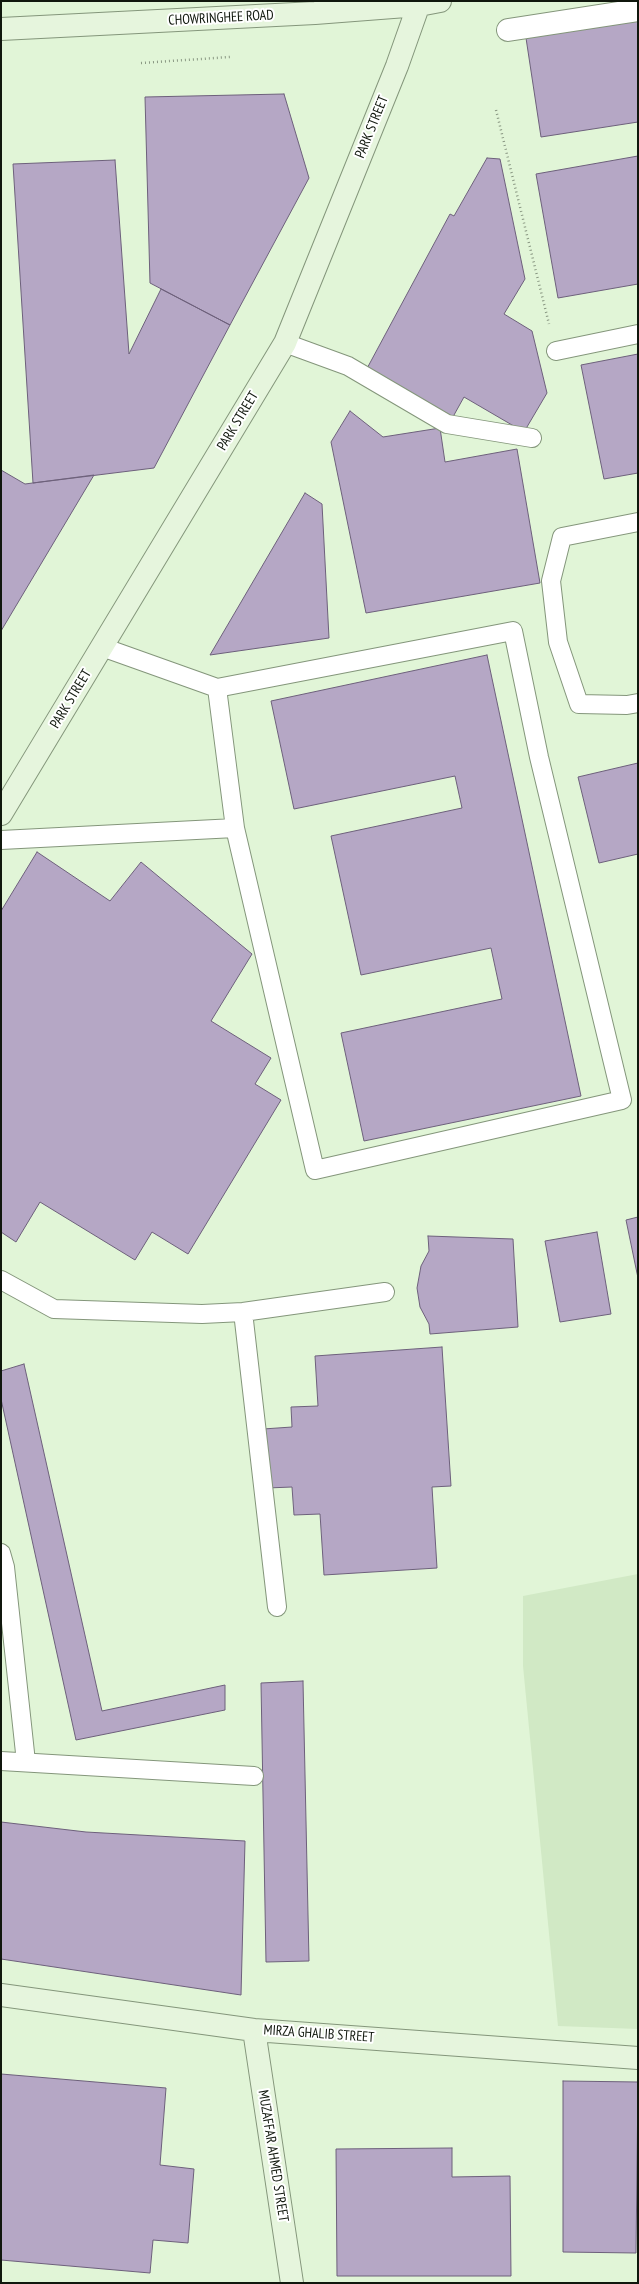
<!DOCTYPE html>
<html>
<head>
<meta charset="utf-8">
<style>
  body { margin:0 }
  #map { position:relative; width:639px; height:2284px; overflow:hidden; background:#e1f5d7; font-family:"PT Sans Narrow",sans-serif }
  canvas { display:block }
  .frame { position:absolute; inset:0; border:2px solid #10170d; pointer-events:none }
</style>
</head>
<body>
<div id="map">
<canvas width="639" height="2284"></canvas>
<div class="frame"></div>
</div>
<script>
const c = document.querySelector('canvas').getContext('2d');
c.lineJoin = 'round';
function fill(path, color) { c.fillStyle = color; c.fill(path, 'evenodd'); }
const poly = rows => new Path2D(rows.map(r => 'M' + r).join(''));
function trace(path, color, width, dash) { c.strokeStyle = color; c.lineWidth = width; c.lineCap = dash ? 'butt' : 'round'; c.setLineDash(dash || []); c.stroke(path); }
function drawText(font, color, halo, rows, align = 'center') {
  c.font = font + ' "PT Sans Narrow",sans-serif'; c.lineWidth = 4; c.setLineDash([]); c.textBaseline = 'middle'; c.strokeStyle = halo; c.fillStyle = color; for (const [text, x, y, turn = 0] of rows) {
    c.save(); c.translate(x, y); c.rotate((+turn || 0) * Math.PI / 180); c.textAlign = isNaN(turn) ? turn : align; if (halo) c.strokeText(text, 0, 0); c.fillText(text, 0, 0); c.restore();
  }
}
const built = poly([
  [638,1574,638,2029,558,2026,523,1666,523,1596]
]);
const building = poly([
  [638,21,638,122,541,137,526,38,638,21],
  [284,94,309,178,230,325,150,283,145,97,284,94],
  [638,156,638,284,558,298,536,174,638,156],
  [487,158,500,159,525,279,504,314,532,331,547,393,524,432,464,397,449,424,364,374,450,214,454,216,487,158],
  [115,160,129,354,161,289,230,325,154,468,33,483,13,164,115,160],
  [638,354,638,473,604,479,581,365,638,354],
  [350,411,383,437,440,428,445,462,517,449,540,583,366,613,331,442,350,411],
  [1,470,25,484,94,475,1,631,1,470],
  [305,493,322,504,329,638,210,655,305,493],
  [487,655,581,1096,364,1141,341,1033,502,999,491,948,361,975,331,836,462,808,455,776,294,809,271,701,487,655],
  [638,763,638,854,599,863,578,777,638,763],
  [37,852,110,901,141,862,252,954,211,1021,271,1058,255,1084,281,1100,188,1254,152,1232,135,1260,40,1202,16,1242,1,1232,1,911,37,852],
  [638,1217,638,1278,626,1220,638,1217],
  [597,1232,611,1314,560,1322,545,1241,597,1232],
  [428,1236,513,1239,518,1327,430,1334,429,1324,420,1307,417,1288,421,1266,429,1251,428,1236],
  [442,1347,451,1486,432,1487,437,1568,324,1575,320,1514,294,1515,292,1487,267,1488,263,1429,292,1427,291,1407,318,1406,315,1356,442,1347],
  [24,1364,102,1711,225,1685,225,1710,76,1740,1,1399,1,1371,24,1364],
  [303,1681,309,1961,266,1962,261,1683,303,1681],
  [1,1822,86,1832,245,1841,241,1995,1,1959,1,1822],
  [1,2074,166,2088,160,2165,194,2169,188,2243,153,2240,150,2273,1,2260,1,2074],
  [563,2081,638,2082,636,2253,563,2252,563,2081],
  [452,2148,452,2177,510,2176,511,2276,337,2276,336,2149,452,2148]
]);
const path = poly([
  [141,63,230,57],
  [496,110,549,324]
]);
const service = poly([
  [285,343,348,366,447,424,532,438],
  [556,351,638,334],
  [638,522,562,537,551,581,558,642,579,704,627,705,638,703],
  [102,647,217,688,235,828,315,1170,622,1100,539,757,513,631,217,688],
  [1,840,235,828],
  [1,1280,54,1309,202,1314,243,1312,385,1292],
  [243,1312,277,1607],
  [1,1553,5,1567,26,1762],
  [1,1761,254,1776]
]);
const pedestrian = poly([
  [508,30,638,10]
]);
const secondary = poly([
  [1,29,315,13,419,5,440,1],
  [1,814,285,343,397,66,420,1],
  [1,1995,254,2030,638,2058],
  [254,2030,292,2283]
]);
const streetNames = [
  ["CHOWRINGHEE ROAD",221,18,-3],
  ["PARK STREET",372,127,-68],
  ["PARK STREET",238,421,-59],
  ["PARK STREET",71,699,-59],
  ["MIRZA GHALIB STREET",319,2034,4],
  ["MUZAFFAR AHMED STREET",273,2156,81]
];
fill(built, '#d1e9c5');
fill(building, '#b5a7c5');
trace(building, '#6d607b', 1);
trace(service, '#84967b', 20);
trace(pedestrian, '#84967b', 24);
trace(secondary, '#84967b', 24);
trace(path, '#8a9883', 2.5, [1, 3]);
trace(service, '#fff', 18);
trace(pedestrian, '#fff', 22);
trace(secondary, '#e6f5dd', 22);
drawText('14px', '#10170d', '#fff', streetNames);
</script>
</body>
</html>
